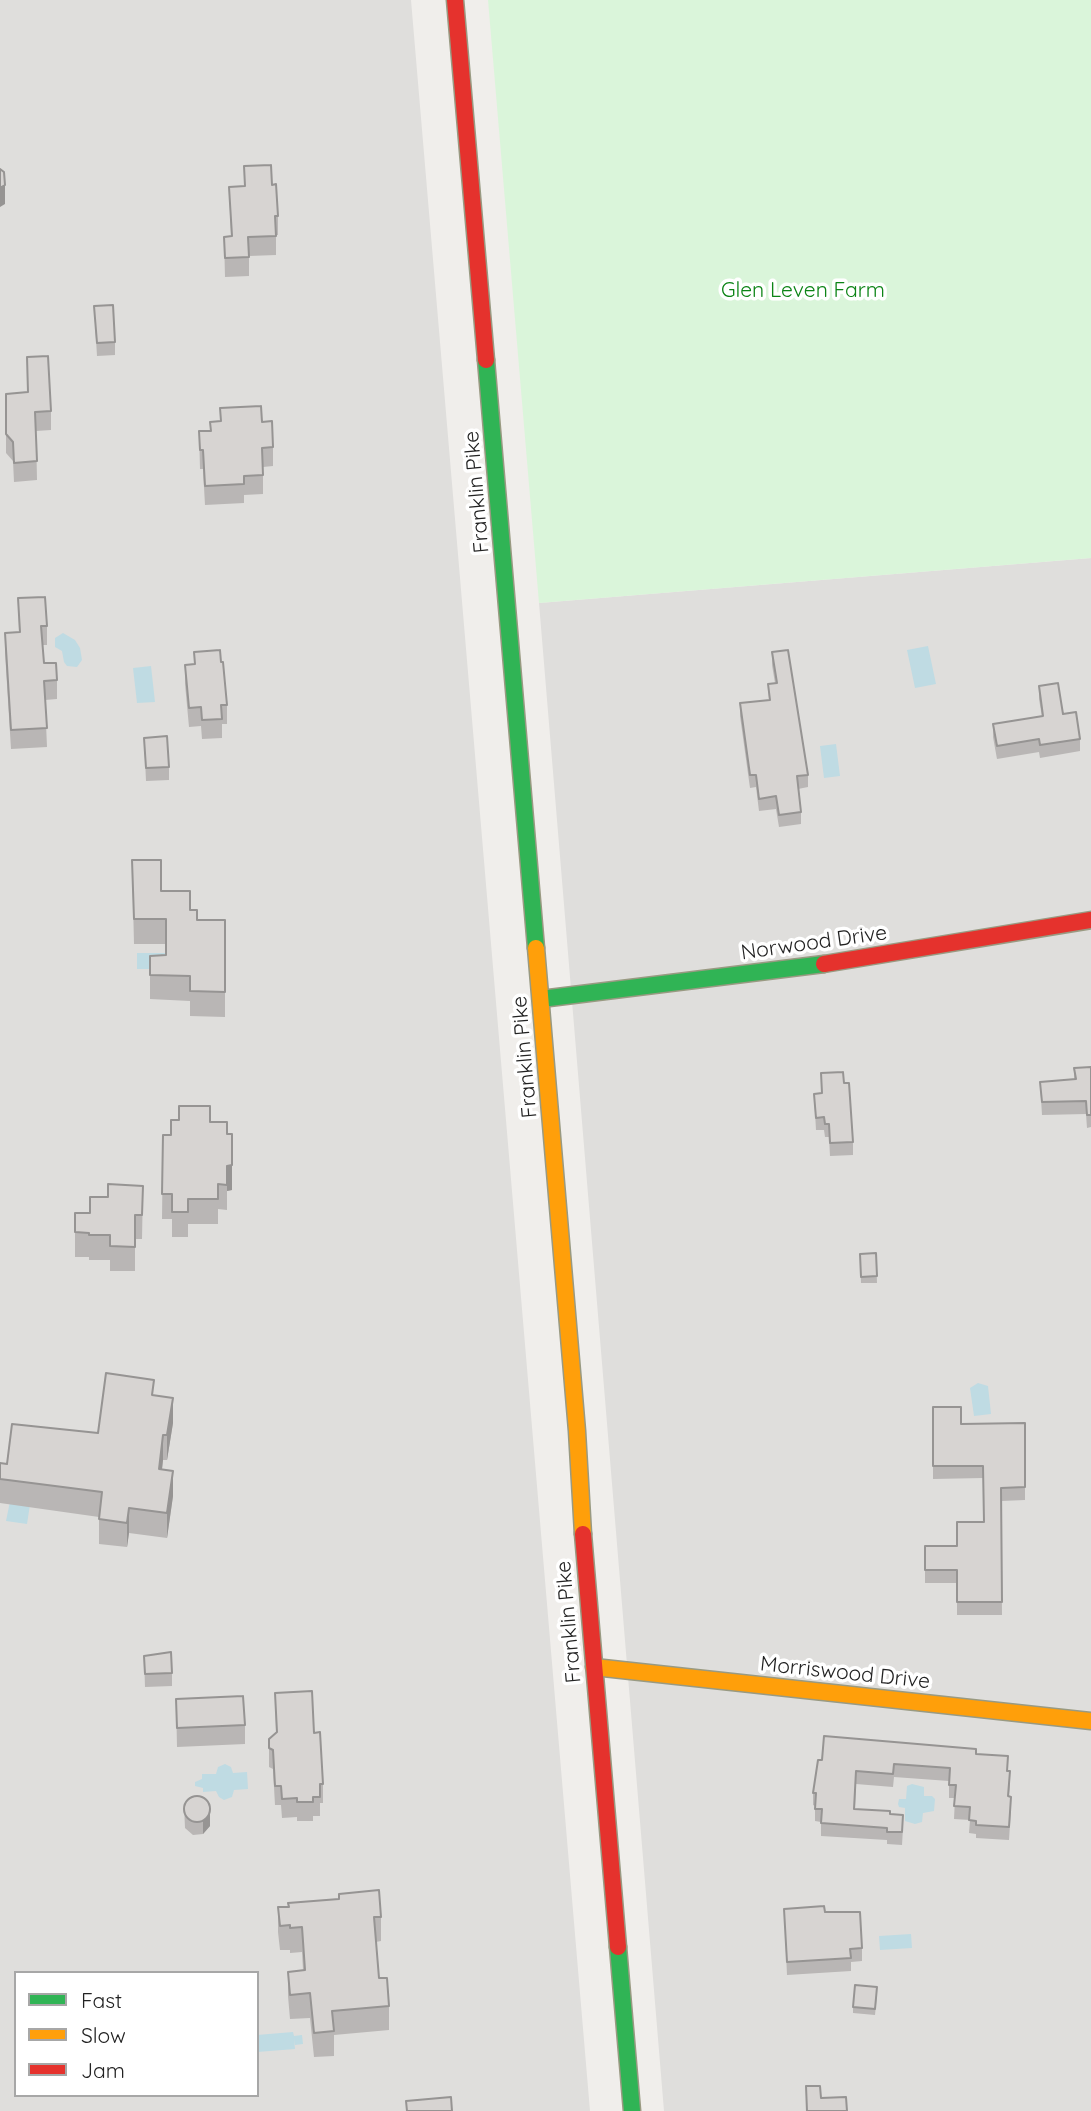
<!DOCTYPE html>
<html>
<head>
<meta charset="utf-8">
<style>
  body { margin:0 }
  #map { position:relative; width:1091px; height:2111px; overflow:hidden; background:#f0eeeb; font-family:Quicksand,sans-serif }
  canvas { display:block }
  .legend { position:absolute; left:14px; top:1971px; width:245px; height:126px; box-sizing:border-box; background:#fff; border:2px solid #a7a7a7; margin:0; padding:9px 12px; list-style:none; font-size:21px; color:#222 }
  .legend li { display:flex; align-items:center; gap:14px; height:35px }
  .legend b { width:35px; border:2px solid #a7a7a7 }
</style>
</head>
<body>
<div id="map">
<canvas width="1091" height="2111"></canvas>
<ul class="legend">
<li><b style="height:9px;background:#30b455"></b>Fast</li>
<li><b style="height:9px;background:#ff9f0a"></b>Slow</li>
<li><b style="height:9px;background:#e5322d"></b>Jam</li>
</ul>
</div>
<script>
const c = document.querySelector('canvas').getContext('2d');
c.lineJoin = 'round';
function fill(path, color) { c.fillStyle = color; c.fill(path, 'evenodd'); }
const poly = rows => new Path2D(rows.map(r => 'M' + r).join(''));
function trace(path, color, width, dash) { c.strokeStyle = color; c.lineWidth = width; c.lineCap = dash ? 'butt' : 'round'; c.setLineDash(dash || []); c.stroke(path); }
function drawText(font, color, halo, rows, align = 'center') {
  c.font = font + ' Quicksand,sans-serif'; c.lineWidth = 7; c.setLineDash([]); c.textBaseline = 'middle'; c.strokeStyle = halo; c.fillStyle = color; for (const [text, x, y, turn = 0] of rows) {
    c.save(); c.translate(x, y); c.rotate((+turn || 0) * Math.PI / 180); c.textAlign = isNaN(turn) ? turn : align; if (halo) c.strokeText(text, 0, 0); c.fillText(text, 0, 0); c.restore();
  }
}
const residential = poly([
  [0,0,411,0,590,2111,0,2111],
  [16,1973,257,1973,257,2095,16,2095],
  [1091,558,1091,2111,664,2111,539,603]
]);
const park = poly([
  [488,0,1091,0,1091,558,539,603]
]);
const water = poly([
  [63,633,75,640,80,648,82,660,77,667,67,666,64,662,62,651,55,647,55,638],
  [928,646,936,684,915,688,907,650],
  [151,666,155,702,137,703,133,668],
  [836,744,840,776,824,778,820,746],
  [137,953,170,953,170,969,137,969],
  [978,1383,988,1386,991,1414,974,1416,970,1388],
  [14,1482,33,1485,27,1524,6,1521],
  [225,1764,231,1767,233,1773,247,1772,248,1789,234,1790,232,1797,224,1800,219,1797,216,1791,203,1792,203,1788,195,1786,195,1782,202,1779,202,1774,216,1774,218,1767],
  [912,1784,924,1787,924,1796,932,1796,935,1799,934,1811,923,1813,922,1822,915,1824,905,1821,905,1808,899,1807,898,1804,899,1799,906,1799,907,1786],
  [911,1934,912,1948,880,1950,879,1936],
  [293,2032,294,2036,302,2035,303,2044,295,2045,294,2039,295,2049,257,2052,257,2035]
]);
const fast = poly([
  [486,360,536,948],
  [541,999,824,964],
  [618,1947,632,2111]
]);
const slow = poly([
  [536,948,577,1431,583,1534],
  [594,1667,1091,1721]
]);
const jam = poly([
  [455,0,486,360],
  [824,964,1091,920],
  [583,1534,618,1947]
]);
const wall = poly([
  [244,166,272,185,278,216,278,235,276,235,276,255,249,256,249,276,225,277,224,237,231,236,229,187,244,186],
  [94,306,115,342,115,355,97,356],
  [27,357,51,411,51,430,36,431,37,480,14,482,13,461,6,453,6,394,27,392],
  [220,408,262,422,273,447,273,466,263,467,263,494,244,495,244,503,205,505,203,469,200,469,199,431,210,431,220,421],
  [18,598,47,626,47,645,42,645,44,663,57,680,57,699,45,700,47,747,11,749,5,652,5,633,19,632],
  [194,652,227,705,227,724,222,724,222,738,202,739,201,726,189,727,185,684,185,665,194,665],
  [772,652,808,775,808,787,798,789,801,812,801,824,779,827,776,809,759,811,756,787,750,788,740,716,740,703,769,700,768,684,775,683,772,665],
  [1039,686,1063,714,1080,739,1080,751,1040,758,1039,752,997,759,993,737,993,724,1042,717,1039,699],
  [144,738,169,767,169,780,146,781],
  [132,860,161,891,190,910,197,920,225,920,225,1017,190,1016,190,1001,150,999,150,956,166,955,166,944,134,944],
  [1091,1067,1091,1127,1087,1128,1086,1114,1042,1115,1040,1082,1074,1079,1074,1068],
  [821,1073,844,1083,853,1142,853,1155,830,1156,829,1137,825,1137,824,1130,816,1130,814,1094,821,1093],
  [210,1122,227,1134,232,1190,227,1191,227,1210,218,1209,218,1224,188,1224,188,1237,172,1237,172,1219,162,1219,163,1135,171,1135],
  [143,1186,142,1239,135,1239,135,1271,110,1271,110,1260,89,1260,89,1257,75,1257,75,1213,90,1213,108,1197],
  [876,1253,877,1283,861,1283,860,1254],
  [154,1395,173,1423,167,1460,163,1460,162,1470,173,1496,167,1538,129,1533,127,1547,99,1544,99,1517,0,1503,0,1463,7,1464,98,1433],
  [933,1407,961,1424,1025,1423,1025,1500,1001,1501,1002,1615,957,1615,957,1583,925,1583,925,1546,957,1546,984,1522,983,1478,933,1479],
  [144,1656,172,1673,172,1686,145,1687],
  [275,1693,314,1733,323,1784,323,1803,320,1803,320,1816,313,1816,313,1821,297,1821,297,1817,282,1818,281,1805,275,1805,273,1769,269,1767,269,1739,276,1733],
  [176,1699,245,1725,245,1744,177,1747],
  [976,1754,1008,1771,1010,1784,1009,1796,1011,1809,1009,1840,976,1838,976,1834,969,1833,970,1820,954,1819,955,1798,949,1798,949,1781,894,1777,893,1787,856,1784,855,1809,890,1814,903,1828,902,1845,887,1844,887,1840,821,1836,821,1822,815,1821,815,1806,813,1805,813,1793,818,1760],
  [184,1805,210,1826,203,1834,193,1835,185,1828],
  [278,1907,288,1907,381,1917,381,1941,376,1942,379,1978,389,2006,389,2030,334,2035,334,2056,314,2057,310,2018,290,2019,288,1996,288,1972,303,1970,302,1952,290,1953,290,1950,280,1950,278,1932],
  [784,1909,825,1912,862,1948,862,1961,851,1962,851,1971,787,1975],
  [877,1994,875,2015,853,2013,853,2007]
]);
const shadedWall = poly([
  [5,185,5,204,0,207,0,188],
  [232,1134,232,1190,227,1191,227,1210,227,1166],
  [173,1398,173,1423,167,1460,167,1435],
  [163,1435,163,1460,159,1494,159,1469],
  [173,1471,173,1496,167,1538,167,1513],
  [129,1508,129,1533,127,1547,127,1523],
  [210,1813,210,1826,203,1834,203,1821]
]);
const building = poly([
  [271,165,272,185,276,184,278,216,275,216,276,236,248,237,249,257,225,258,224,237,232,236,229,187,245,186,244,166,271,165],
  [0,169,4,172,5,185,0,188,0,169],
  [113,305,115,342,97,343,94,306,113,305],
  [48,356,51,411,35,412,37,461,14,463,13,442,6,434,6,394,28,392,27,357,48,356],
  [261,406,262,422,272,421,273,447,262,448,263,475,244,476,244,484,205,486,203,450,200,450,199,431,211,431,210,422,221,421,220,408,261,406],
  [45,597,47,626,41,626,44,663,56,663,57,680,44,681,47,728,11,730,5,633,20,632,18,598,45,597],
  [220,650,221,662,223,662,227,705,221,705,222,719,202,720,201,707,189,708,185,665,195,664,194,652,220,650],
  [788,650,808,775,797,776,801,812,779,815,776,796,759,799,756,775,750,775,740,703,770,700,768,684,777,683,772,652,788,650],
  [1058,683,1063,714,1076,712,1080,739,1040,745,1039,739,997,746,993,724,1043,716,1039,686,1058,683],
  [167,736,169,767,146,768,144,738,167,736],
  [132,860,161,860,161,891,190,891,190,910,197,910,197,920,225,920,225,992,190,991,190,976,150,975,150,956,166,955,166,919,134,919,132,860],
  [1091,1067,1091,1115,1087,1115,1086,1101,1042,1102,1040,1082,1076,1079,1074,1068,1091,1067],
  [843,1072,844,1083,849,1083,853,1142,830,1143,829,1124,825,1124,824,1117,816,1118,814,1094,822,1093,821,1073,843,1072],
  [179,1106,210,1106,210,1122,227,1122,227,1134,232,1134,232,1165,227,1166,227,1185,218,1184,218,1199,188,1199,188,1212,172,1212,172,1194,162,1194,163,1135,171,1135,171,1120,179,1120,179,1106],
  [108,1184,143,1186,142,1215,135,1215,135,1247,110,1246,110,1235,89,1235,89,1233,75,1232,75,1213,90,1213,90,1197,108,1197,108,1184],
  [876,1253,877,1276,861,1277,860,1254,876,1253],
  [106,1373,154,1380,152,1395,173,1398,167,1435,163,1435,159,1469,173,1471,167,1513,129,1508,127,1523,99,1519,102,1492,0,1479,0,1463,7,1464,12,1424,98,1433,106,1373],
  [933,1407,961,1407,961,1424,1025,1423,1025,1487,1001,1488,1002,1602,957,1602,957,1570,925,1570,925,1546,957,1546,957,1522,984,1522,983,1466,933,1466,933,1407],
  [171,1652,172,1673,145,1674,144,1656,171,1652],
  [312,1691,314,1733,320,1732,323,1784,320,1784,320,1797,313,1797,313,1802,297,1802,297,1798,282,1799,281,1786,275,1786,273,1750,269,1748,269,1739,277,1732,275,1693,312,1691],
  [243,1696,245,1725,177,1728,176,1699,243,1696],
  [824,1736,976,1749,976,1754,1008,1756,1007,1771,1010,1771,1008,1796,1011,1797,1009,1827,976,1825,976,1821,969,1820,970,1807,954,1806,956,1785,949,1785,950,1768,894,1764,893,1774,856,1771,854,1809,890,1811,890,1814,903,1815,902,1832,887,1832,887,1828,821,1823,822,1809,815,1809,816,1793,813,1793,818,1760,822,1760,824,1736],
  '184 1809a13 13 0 1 1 26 0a13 13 0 1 1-26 0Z',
  [379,1890,381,1917,374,1917,379,1978,387,1978,389,2006,332,2011,334,2031,314,2033,310,1993,290,1995,288,1972,305,1970,302,1927,290,1928,290,1925,280,1926,278,1907,289,1907,288,1903,339,1899,339,1894,379,1890],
  [824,1906,825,1912,860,1912,862,1948,850,1949,851,1958,787,1962,784,1909,824,1906],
  [855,1985,877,1987,875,2009,853,2007,855,1985],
  [806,2086,820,2086,821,2098,846,2097,847,2111,807,2111,806,2086],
  [451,2097,452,2111,407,2111,406,2101,451,2097]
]);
const parkNames = [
  ["Glen Leven Farm",803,291]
];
const streetNames = [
  ["Franklin Pike",477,492,-95],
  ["Norwood Drive",814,943,-8],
  ["Franklin Pike",525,1057,-95],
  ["Franklin Pike",569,1622,-95],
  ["Morriswood Drive",845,1673,6]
];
fill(residential, '#dfdedc');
fill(park, '#daf5da');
fill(water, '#bfdbe3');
trace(fast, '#999a82', 19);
trace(slow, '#999a82', 19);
trace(jam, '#999a82', 19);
trace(fast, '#30b455', 16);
trace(slow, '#ff9f0a', 16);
trace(jam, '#e5322d', 16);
fill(wall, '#b9b6b5');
fill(shadedWall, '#969493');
fill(building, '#d7d4d2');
trace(building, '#969493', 2);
drawText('21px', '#0c8416', '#fff', parkNames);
drawText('21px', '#222', '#fff', streetNames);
</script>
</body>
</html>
